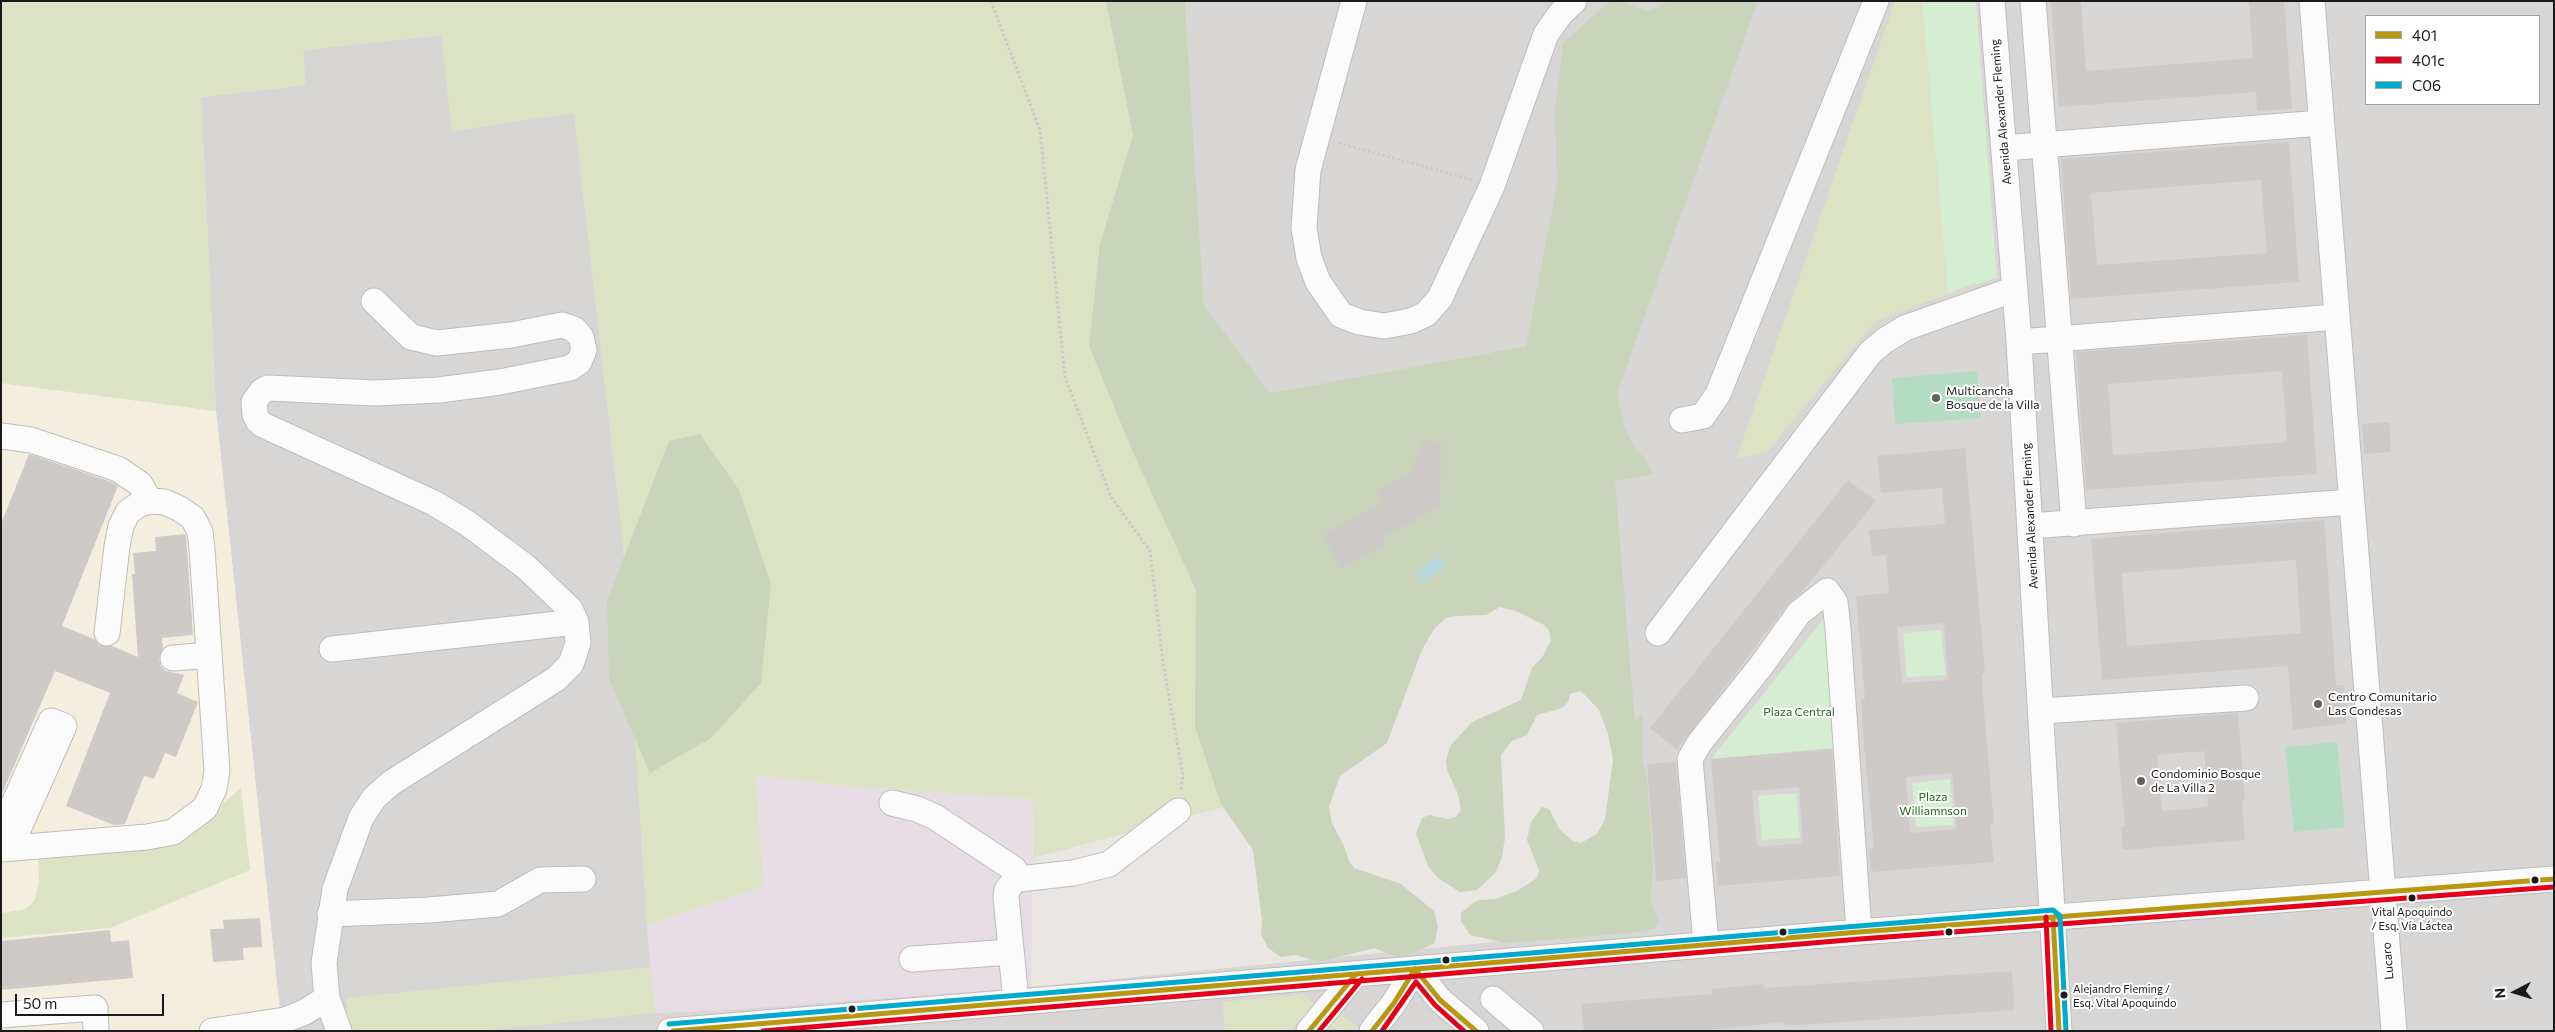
<!DOCTYPE html>
<html>
<head>
<meta charset="utf-8">
<style>
  body { margin:0 }
  #map { position:relative; width:2555px; height:1032px; overflow:hidden; background:#e9e6e3; font-family:Commissioner,sans-serif }
  canvas { display:block }
  .frame { position:absolute; inset:0; border:2px solid #1a1a1a; pointer-events:none }
  .legend { position:absolute; left:2365px; top:15px; width:175px; height:90px; box-sizing:border-box; background:#fff; border:1px solid #a3a3a3; margin:0; padding:6px 9px; list-style:none; font-size:15px; color:#1a1a1a }
  .legend li { display:flex; align-items:center; gap:10px; height:25px }
  .legend b { width:25px; border:1px solid #a3a3a3 }
  .north { position:absolute; left:2490px; top:967px; width:50px; height:50px; -webkit-text-stroke:4px #fff; paint-order:stroke; rotate:265deg; font-size:14px; font-weight:700; line-height:20px; text-align:center; color:#1a1a1a }
  .north::after { content:''; display:block; margin:auto; width:18px; height:22px; background:#1a1a1a; clip-path:polygon(50% 0,100% 100%,50% 72%,0 100%) }
  .scale { position:absolute; left:15px; top:994px; width:149px; height:22px; box-sizing:border-box; border:2px solid #1a1a1a; border-top:0; padding-left:6px; font-size:15px; line-height:18px; white-space:nowrap; color:#1a1a1a; -webkit-text-stroke:4px #fff; paint-order:stroke }
</style>
</head>
<body>
<div id="map">
<canvas width="2555" height="1032"></canvas>
<div class="frame"></div>
<ul class="legend">
<li><b style="height:6px;background:#b89711"></b>401</li>
<li><b style="height:6px;background:#e2001a"></b>401c</li>
<li><b style="height:6px;background:#00a9ce"></b>C06</li>
</ul>
<div class="north">N</div>
<div class="scale">50 m</div>
</div>
<script>
const c = document.querySelector('canvas').getContext('2d');
c.lineJoin = 'round';
function fill(path, color) { c.fillStyle = color; c.fill(path, 'evenodd'); }
const poly = rows => new Path2D(rows.map(r => 'M' + r).join(''));
function trace(path, color, width, dash) { c.strokeStyle = color; c.lineWidth = width; c.lineCap = dash ? 'butt' : 'round'; c.setLineDash(dash || []); c.stroke(path); }
function drawText(font, color, halo, rows, align = 'center') {
  c.font = font + ' Commissioner,sans-serif'; c.lineWidth = 4; c.setLineDash([]); c.textBaseline = 'middle'; c.strokeStyle = halo; c.fillStyle = color; for (const [text, x, y, turn = 0] of rows) {
    c.save(); c.translate(x, y); c.rotate((+turn || 0) * Math.PI / 180); c.textAlign = isNaN(turn) ? turn : align; if (halo) c.strokeText(text, 0, 0); c.fillText(text, 0, 0); c.restore();
  }
}
const residential = poly([
  [1185,1,2327,1,2354,304,2396,874,2554,863,2554,1031,282,1031,216,411,201,97,305,85,303,50,442,35,452,131,574,112,623,542,647,925,655,1013,725,1010,1031,987,1650,927,1526,346,1210,404]
]);
const industrial = poly([
  [754,775,856,787,1033,799,1031,987,725,1010,655,1013,647,925,764,887]
]);
const education = poly([
  [1,383,216,411,282,1031,1,1031]
]);
const religious = poly([
  [2327,1,2554,1,2554,863,2396,874,2354,304],
  [2366,16,2539,16,2539,104,2366,104]
]);
const grass = poly([
  [1,1,1185,1,1210,404,1243,802,1033,858,1033,799,856,787,755,775,764,887,647,925,623,542,574,113,452,131,441,35,303,50,306,85,201,97,216,411,1,383],
  [1895,1,1922,1,1948,294,1876,321,1768,451,1736,460],
  [241,788,250,870,110,928,1,938,1,913,23,910,31,905,35,899,39,880,38,853,192,832],
  [651,967,655,1013,481,1031,350,1031,346,998],
  [1304,994,1314,1004,1290,1031,1225,1031,1222,1002],
  [1338,1012,1345,1018,1361,1029,1322,1031]
]);
const forest = poly([
  [1106,1,1185,1,1204,305,1270,393,1526,346,1557,185,1555,112,1563,43,1610,1,1617,1,1648,11,1669,1,1758,1,1617,393,1625,428,1635,449,1646,459,1652,473,1641,695,1643,718,1643,763,1647,777,1653,869,1651,900,1658,921,1655,928,1648,931,1573,938,1505,943,1470,935,1461,921,1461,913,1473,903,1479,900,1495,899,1517,891,1537,878,1539,870,1527,840,1531,822,1542,807,1549,809,1560,830,1573,841,1581,843,1597,834,1605,819,1613,760,1608,734,1599,710,1581,691,1570,694,1568,702,1562,708,1537,715,1527,735,1512,741,1501,755,1505,838,1502,856,1496,872,1477,890,1460,892,1439,879,1428,866,1416,834,1422,818,1429,815,1447,819,1456,817,1461,810,1458,794,1447,770,1446,761,1450,746,1472,722,1521,700,1532,668,1543,656,1551,640,1549,630,1544,625,1516,611,1500,607,1486,615,1455,616,1446,618,1434,629,1422,650,1387,743,1340,776,1329,807,1332,823,1344,846,1349,861,1354,868,1401,884,1434,911,1438,926,1435,943,1405,957,1397,957,1374,948,1319,962,1296,955,1281,957,1268,948,1261,934,1262,920,1253,850,1221,804,1195,727,1196,590,1132,450,1089,346,1100,244,1133,135],
  [700,434,739,490,771,583,761,683,711,738,650,773,609,679,607,601,669,441]
]);
const park = poly([
  [1922,1,1976,1,1997,278,1948,294],
  [1830,610,1842,747,1711,759,1810,636],
  [1941,630,1946,675,1907,677,1903,633],
  [1950,779,1954,825,1916,827,1912,783],
  [1796,793,1800,838,1762,840,1758,796]
]);
const pitch = poly([
  [1977,371,1981,418,1895,424,1892,378],
  [2337,742,2345,827,2294,832,2285,747]
]);
const parking = poly([
  [1976,283,1982,365,1876,375,1880,452,1837,460,1635,722,1615,481,1736,460,1768,451,1876,321]
]);
const water = poly([
  [1440,555,1448,566,1422,583,1415,572]
]);
const building = poly([
  [2051,1,2081,1,2086,71,2253,58,2249,1,2284,1,2292,109,2257,111,2256,92,2059,107],
  [2289,142,2299,282,2071,299,2061,159],
  [2261,180,2267,253,2097,265,2091,193],
  [2307,335,2317,474,2086,490,2076,352],
  [2282,371,2287,442,2113,455,2108,384],
  [2389,422,2391,452,2364,454,2362,424],
  [1423,441,1441,442,1440,507,1382,537,1386,545,1341,569,1323,535,1382,503,1376,492,1411,473],
  [1965,448,1985,673,1982,674,1984,712,1994,823,1990,823,1994,862,1871,872,1869,849,1874,848,1864,745,1861,699,1865,699,1856,596,1889,593,1886,555,1872,556,1869,530,1945,524,1942,488,1881,493,1877,456],
  [1944,623,1948,680,1902,683,1897,627],
  [1952,773,1957,829,1910,833,1906,777],
  [29,454,112,482,118,486,62,626,94,639,99,645,112,646,138,657,132,574,135,574,133,553,156,551,155,537,185,534,186,536,193,635,162,638,163,648,159,659,161,666,166,671,184,675,177,693,198,702,176,757,165,753,154,779,144,776,125,824,114,825,66,806,110,693,55,671,1,796,1,524],
  [1848,480,1876,501,1803,591,1787,605,1677,750,1650,728],
  [2324,520,2336,685,2344,685,2347,723,2293,730,2288,666,2102,680,2091,539],
  [2296,560,2301,633,2127,646,2122,573],
  [2238,713,2245,801,2242,801,2245,840,2123,850,2121,827,2125,826,2116,723],
  [2204,751,2208,807,2162,811,2157,755],
  [1832,749,1840,876,1718,886,1716,862,1720,862,1711,759],
  [1799,787,1803,843,1757,847,1752,791],
  [1676,762,1686,878,1656,881,1647,764],
  [260,918,262,947,243,948,244,960,213,962,210,929,224,929,223,920],
  [110,930,111,942,129,940,133,978,1,990,1,941],
  [2012,971,2014,1010,1785,1026,1784,1022,1699,1031,1584,1031,1581,1004,1712,994,1711,989,1763,984,1764,988]
]);
const path = poly([
  [991,1,1040,130,1065,377,1111,497,1150,551,1163,663,1183,775,1181,790],
  [1339,143,1472,180]
]);
const minor = poly([
  [1354,1,1308,170,1304,228,1309,258,1318,282,1341,315,1359,322,1384,326,1411,321,1426,314,1440,298,1492,186,1546,34,1561,13,1574,1],
  [1992,1,2019,342,2059,1031],
  [2033,1,2074,524],
  [2312,1,2394,1031],
  [2004,148,2321,123],
  [2019,342,2337,317],
  [1682,420,1703,416,1718,394,1876,1],
  [1,436,31,440,118,469,140,484,150,501],
  [2030,526,2351,502],
  [1658,633,1870,353,1884,341,1905,328,2015,289],
  [332,649,576,622],
  [173,658,209,655],
  [2041,711,2246,698],
  [892,803,917,809,935,817,1014,869,1019,879],
  [1,832,51,721,64,726,10,848],
  [1,849,147,837,173,832,205,808,214,789,217,771,202,549,200,532,193,518,180,509,165,502,150,501,138,505,128,512,121,526,117,546,107,633],
  [330,914,429,910,498,904,540,880,583,879],
  [1706,944,1690,759,1700,742,1761,666,1799,613,1827,591,1835,602,1838,629,1859,932],
  [912,959,1011,952],
  [1493,999,1531,1031],
  [1016,1002,1006,897,1007,890,1013,882,1019,879,1073,873,1109,864,1178,811],
  [1,1015,95,1008,96,1031],
  [212,1031,285,1020,305,1012,327,998],
  [339,1031,327,998,324,963,335,889,361,818,374,798,391,783,556,679,571,664,578,643,576,622,570,609,526,567,467,523,434,503,263,425,258,421,255,415,254,402,262,391,268,388,375,393,439,390,500,382,570,368,579,362,584,350,581,337,574,329,562,325,511,335,437,343,411,337,374,301],
  [670,1031,1859,932,2554,879],
  [1309,1031,1356,974],
  [1372,1031,1394,1003,1415,969,1440,1000,1476,1031]
]);
const bus1 = poly([
  [2053,917,2059,1031],
  [673,1031,1859,932,2554,879],
  [1309,1031,1356,974],
  [1372,1031,1394,1003,1415,969,1440,1000,1476,1031]
]);
const bus2 = poly([
  [2046,917,2051,1031],
  [763,1031,1860,939,2554,887],
  [1319,1031,1362,979],
  [1382,1031,1416,982,1435,1005,1464,1031]
]);
const bus3 = poly([
  [669,1024,2053,910,2060,916,2066,1031]
]);
const markers = [
  [1936,398,5,"#626160"],
  [2318,704,5,"#626160"],
  [2141,781,5,"#626160"],
  [2535,880,4.5,"#1a1a1a"],
  [2412,898,4.5,"#1a1a1a"],
  [1783,932,4.5,"#1a1a1a"],
  [1949,932,4.5,"#1a1a1a"],
  [1446,960,4.5,"#1a1a1a"],
  [2064,995,4.5,"#1a1a1a"],
  [852,1009,4.5,"#1a1a1a"]
];
const busNames = [
  ["Vital Apoquindo",2412,912],
  ["/ Esq. Vía Láctea",2412,926],
  ["Alejandro Fleming /",2073,989,"left"],
  ["Esq. Vital Apoquindo",2073,1003,"left"]
];
const streetNames = [
  ["Avenida Alexander Fleming",2001,112,-95],
  ["Avenida Alexander Fleming",2030,516,-93],
  ["Lucaro",2388,961,-95]
];
const poiNames = [
  ["Multicancha",1946,391],
  ["Bosque de la Villa",1946,405],
  ["Centro Comunitario",2328,697],
  ["Las Condesas",2328,711],
  ["Condominio Bosque",2151,774],
  ["de La Villa 2",2151,788]
];
const parkNames = [
  ["Plaza Central",1799,712],
  ["Plaza",1933,797],
  ["Williamnson",1933,811]
];
fill(residential, '#d8d6d5');
fill(industrial, '#e6dce3');
fill(education, '#f3eede');
fill(religious, '#d7d6d4');
fill(grass, '#dbe3c4');
fill(forest, '#c9d4ba');
fill(park, '#d5edd0');
fill(pitch, '#b3dcc3');
fill(parking, '#d9d7d6');
fill(water, '#b9d8d9');
fill(building, '#cecac8');
trace(minor, '#bebdbb', 27);
trace(path, '#d3c6c7', 3, [2.5, 2.5]);
trace(minor, '#fcfbfb', 25);
trace(bus1, '#b89711', 5);
trace(bus2, '#e2001a', 5);
trace(bus3, '#00a9ce', 5);
for (const [x, y, r, color] of markers) { const dot = new Path2D(); dot.arc(x, y, r, 0, 2 * Math.PI); c.fillStyle = color; c.fill(dot); trace(dot, '#fff', 2); }
drawText('11px', '#1a1a1a', '#fff', busNames);
drawText('12px', '#1a1a1a', '#fff', streetNames);
drawText('12px', '#1a1a1a', '#fff', poiNames, 'left');
drawText('12px', '#1e6b16', '#fff', parkNames);
</script>
</body>
</html>
